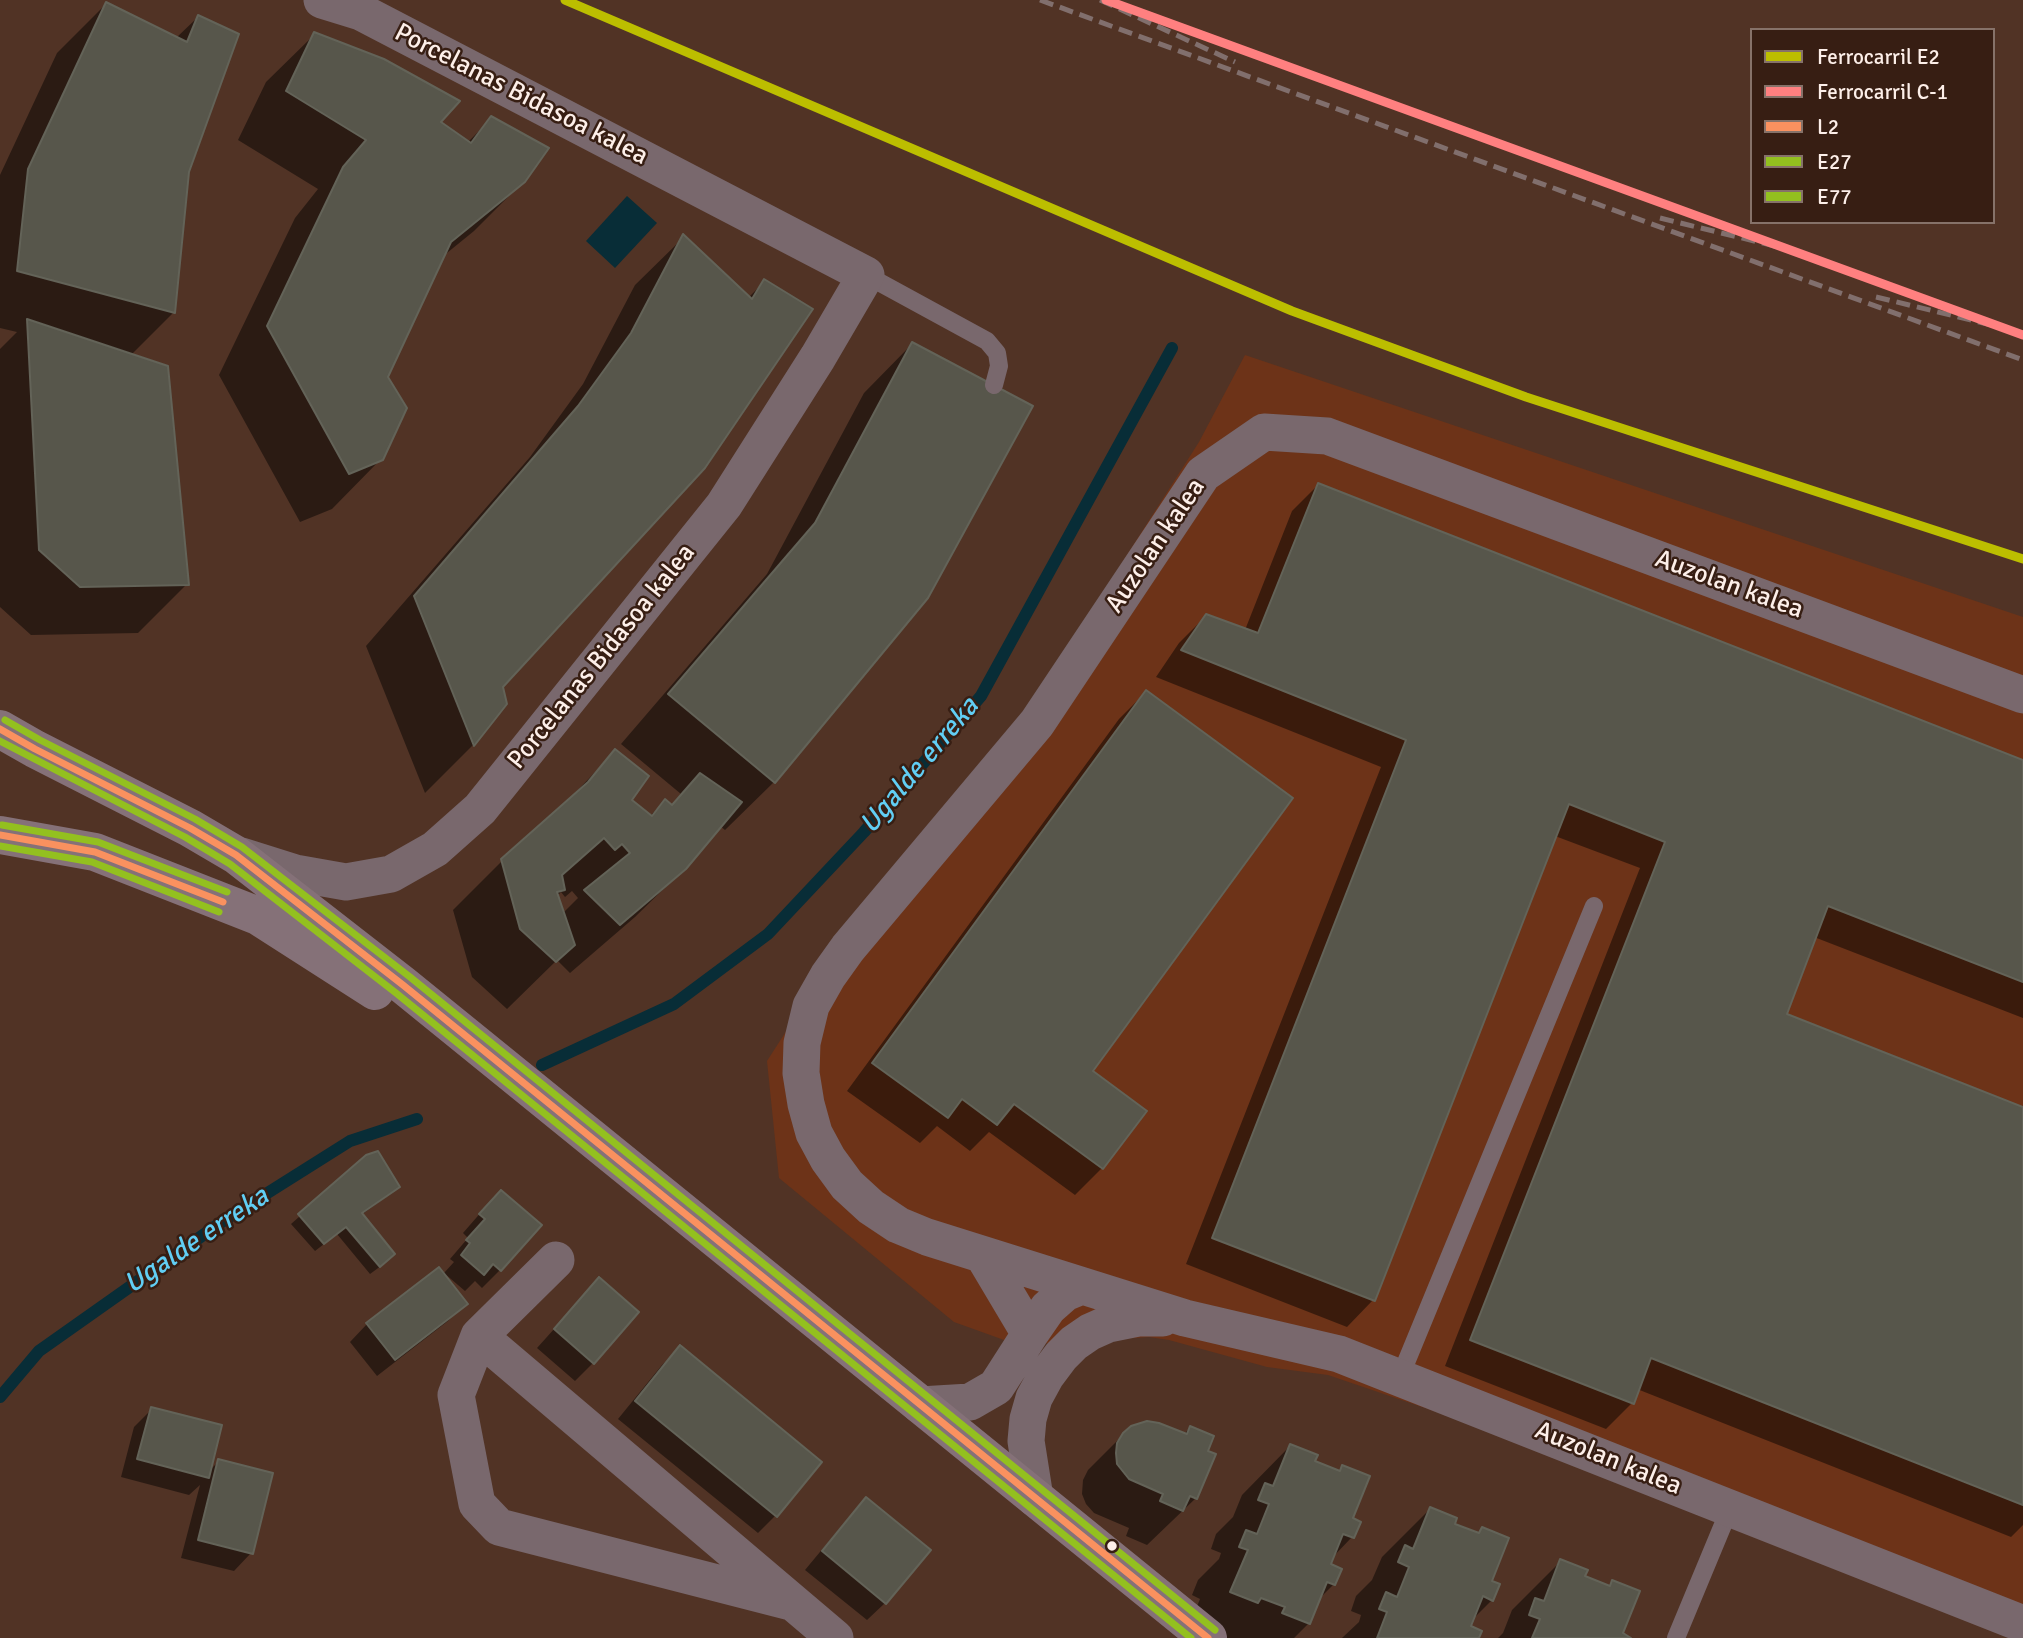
<!DOCTYPE html>
<html>
<head>
<meta charset="utf-8">
<style>
  body { margin:0 }
  #map { position:relative; width:2023px; height:1638px; overflow:hidden; background:#513325; font-family:Signika,sans-serif }
  canvas { display:block }
  .legend { position:absolute; left:1750px; top:28px; width:245px; height:196px; box-sizing:border-box; background:#371e13; border:2px solid #867269; margin:0; padding:9px 12px; list-style:none; font-size:21px; color:#fdefe9 }
  .legend li { display:flex; align-items:center; gap:14px; height:35px }
  .legend b { width:35px; border:2px solid #867269 }
</style>
</head>
<body>
<div id="map">
<canvas width="2023" height="1638"></canvas>
<ul class="legend">
<li><b style="height:9px;background:#bcbe00"></b>Ferrocarril E2</li>
<li><b style="height:9px;background:#ff8080"></b>Ferrocarril C-1</li>
<li><b style="height:9px;background:#fa915f"></b>L2</li>
<li><b style="height:9px;background:#93c01f"></b>E27</li>
<li><b style="height:9px;background:#93c01f"></b>E77</li>
</ul>
</div>
<script>
const c = document.querySelector('canvas').getContext('2d');
c.lineJoin = 'round';
function fill(path, color) { c.fillStyle = color; c.fill(path, 'evenodd'); }
const poly = rows => new Path2D(rows.map(r => 'M' + r).join(''));
function trace(path, color, width, dash) { c.strokeStyle = color; c.lineWidth = width; c.lineCap = dash ? 'butt' : 'round'; c.setLineDash(dash || []); c.stroke(path); }
function drawText(font, color, halo, rows, align = 'center') {
  c.font = font + ' Signika,sans-serif'; c.lineWidth = 5; c.setLineDash([]); c.textBaseline = 'middle'; c.strokeStyle = halo; c.fillStyle = color; for (const [text, x, y, turn = 0] of rows) {
    c.save(); c.translate(x, y); c.rotate((+turn || 0) * Math.PI / 180); c.textAlign = isNaN(turn) ? turn : align; if (halo) c.strokeText(text, 0, 0); c.fillText(text, 0, 0); c.restore();
  }
}
const built = poly([
  [1245,355,2023,617,2023,1638,1475,1425,1328,1375,1267,1367,1169,1340,1149,1337,1018,1345,954,1322,779,1178,767,1061,843,943,1032,704,1199,442]
]);
const water = poly([
  [627,196,657,223,615,268,586,241]
]);
const shadow = poly([
  [106,4,176,38,198,17,187,172,174,312,131,355,187,584,138,633,31,635,0,607,0,349,17,332,0,328,0,175,57,53],
  [315,34,467,143,492,118,524,181,474,231,442,257,386,377,381,459,332,509,300,522,219,375,295,218,318,189,238,140,266,82],
  [684,237,748,298,764,282,501,687,505,703,473,745,425,793,366,646,530,457,583,384,635,285],
  [912,344,774,782,725,830,720,826,685,868,635,917,570,973,557,960,507,1009,472,977,453,910,502,861,557,812,615,751,629,800,650,816,665,801,670,806,681,794,621,744,767,574,864,393],
  [572,891,578,898,562,914,556,897,561,892,565,897],
  [1318,485,2023,762,2023,1018,1814,937,1784,1015,2023,1108,2023,1525,2011,1537,1637,1389,1632,1403,1606,1429,1445,1366,1640,868,1555,836,1373,1300,1347,1327,1186,1264,1381,767,1156,677,1179,643,1206,616,1245,630,1292,511],
  [1146,692,1091,1072,1102,1168,1075,1195,989,1132,970,1151,937,1126,920,1143,847,1091,1119,719],
  [367,1157,398,1186,389,1195,361,1215,385,1263,370,1274,337,1234,315,1251,291,1224],
  [483,1210,500,1270,482,1288,475,1281,465,1291,444,1273,454,1262,450,1259,468,1238,463,1233],
  [599,1279,593,1363,575,1381,537,1348],
  [465,1303,448,1321,377,1376,350,1342,367,1324],
  [680,1348,776,1515,758,1533,618,1419,662,1365],
  [152,1409,209,1471,219,1461,251,1553,234,1571,181,1558,200,1485,189,1495,121,1477,134,1427],
  [1190,1428,1196,1498,1147,1545,1126,1536,1129,1528,1094,1513,1086,1504,1082,1494,1083,1480,1088,1470,1124,1434,1184,1434],
  [1290,1446,1313,1462,1338,1472,1343,1467,1352,1537,1331,1559,1329,1565,1334,1584,1318,1600,1309,1623,1294,1638,1184,1638,1200,1599,1192,1595,1198,1580,1219,1559,1221,1553,1211,1549,1216,1534,1233,1517,1242,1495],
  [867,1499,885,1603,867,1620,805,1570,849,1517],
  [1430,1509,1452,1525,1478,1534,1482,1529,1492,1600,1471,1621,1469,1627,1477,1638,1342,1638,1359,1622,1361,1615,1351,1611,1356,1596,1372,1580,1382,1557],
  [1561,1561,1583,1577,1608,1587,1612,1582,1621,1634,1629,1638,1498,1638,1503,1633,1512,1610]
]);
const stream = poly([
  [542,1065,674,1004,768,934,864,832,981,696,1172,348],
  [0,1397,39,1351,223,1221,350,1141,417,1119]
]);
const building = poly([
  [106,2,187,42,198,15,239,34,189,172,175,313,17,271,28,169,106,2],
  [314,32,384,59,460,101,441,122,471,143,491,116,549,148,525,182,451,242,388,377,407,408,383,460,349,474,267,326,343,167,366,140,286,91,314,32],
  [683,234,752,299,764,279,813,309,705,468,503,687,507,704,474,746,414,596,578,406,631,333,683,234],
  [27,319,168,366,189,585,80,587,39,550,27,319],
  [912,342,1033,406,928,598,775,783,668,694,815,523,912,342],
  [1318,483,2023,760,2023,982,1828,906,1787,1014,2023,1107,2023,1505,1651,1358,1634,1404,1470,1340,1665,842,1569,804,1375,1301,1212,1238,1406,740,1181,650,1206,614,1258,633,1318,483],
  [1146,690,1293,798,1093,1071,1147,1111,1103,1169,1014,1104,997,1125,962,1099,948,1118,872,1063,1146,690],
  [615,749,649,776,632,800,652,816,665,799,672,805,700,773,742,802,686,869,620,925,584,890,630,853,622,844,615,850,604,838,562,875,565,890,557,892,575,945,556,962,520,929,501,859,588,782,615,749],
  [378,1151,400,1187,362,1213,395,1254,380,1267,346,1227,324,1244,298,1214,366,1155,378,1151],
  [501,1190,542,1225,501,1271,493,1264,484,1275,461,1255,470,1243,466,1240,485,1219,479,1214,501,1190],
  [439,1267,468,1304,395,1360,366,1323,439,1267],
  [599,1277,639,1312,594,1364,554,1329,599,1277],
  [680,1345,822,1462,777,1517,635,1401,680,1345],
  [151,1407,222,1425,209,1478,137,1459,151,1407],
  [1147,1421,1159,1423,1187,1434,1190,1426,1214,1436,1208,1451,1216,1454,1197,1499,1190,1496,1183,1511,1160,1501,1163,1494,1129,1479,1117,1464,1116,1453,1117,1443,1123,1433,1131,1426,1147,1421],
  [1290,1444,1318,1455,1315,1461,1340,1471,1342,1465,1370,1476,1353,1518,1361,1522,1354,1538,1343,1534,1331,1564,1342,1569,1335,1585,1327,1582,1310,1624,1282,1613,1285,1607,1261,1598,1258,1603,1230,1592,1248,1550,1239,1547,1246,1530,1257,1534,1269,1504,1258,1500,1265,1483,1273,1486,1290,1444],
  [218,1459,273,1473,253,1554,198,1540,218,1459],
  [866,1497,931,1550,886,1604,822,1551,866,1497],
  [1430,1507,1457,1518,1455,1524,1479,1533,1482,1527,1509,1538,1492,1581,1500,1584,1493,1601,1483,1596,1471,1626,1482,1631,1479,1638,1377,1638,1387,1612,1379,1609,1386,1592,1397,1597,1409,1567,1398,1562,1405,1545,1413,1549,1430,1507],
  [1560,1559,1588,1570,1585,1576,1610,1586,1612,1580,1640,1591,1623,1633,1631,1638,1532,1638,1540,1619,1529,1615,1535,1598,1544,1601,1560,1559]
]);
const lane = poly([
  [866,275,987,341,997,353,999,366,994,385],
  [1400,1377,1594,906],
  [1676,1638,1730,1508]
]);
const street = poly([
  [2023,695,1327,436,1264,432,1203,474,1037,723,848,948,828,976,811,1006,802,1043,801,1073,806,1104,814,1133,828,1159,847,1185,871,1207,898,1225,927,1237,1185,1318,1339,1354,2023,1624],
  [241,856,295,873,346,882,391,874,435,849,480,809,724,505,818,357,866,275,361,12,322,0],
  [983,1255,1030,1334],
  [479,1336,556,1260],
  [920,1405,970,1402,996,1387,1030,1334,1048,1308,1065,1293,1082,1286],
  [1035,1498,1026,1441,1028,1419,1034,1398,1046,1376,1061,1356,1074,1343,1090,1332,1108,1324,1138,1318,1163,1318],
  [791,1602,499,1527,477,1504,456,1395,479,1336,835,1638]
]);
const secondary = poly([
  [0,729,35,749,190,828,236,855,403,985,1208,1638],
  [0,835,95,852,258,916,375,991]
]);
const rail = poly([
  [1040,0,2023,360],
  [1100,0,1235,62],
  [1660,218,1795,251],
  [1876,297,2004,328]
]);
const bus1 = poly([
  [0,729,35,749,190,828,236,855,403,985,1208,1638],
  [0,835,95,852,223,902]
]);
const bus2 = poly([
  [0,741,185,837,230,864,396,993,1191,1638],
  [0,846,92,862,219,912]
]);
const bus3 = poly([
  [5,720,40,740,195,819,242,847,410,977,1215,1630],
  [2,825,98,842,227,892]
]);
const rail1 = poly([
  [565,0,1292,311,1526,397,2023,559]
]);
const rail2 = poly([
  [1106,0,2023,335]
]);
const markers = [
  [1112,1546,6,"#fdefe9"]
];
const streetNames = [
  ["Porcelanas Bidasoa kalea",521,95,27],
  ["Auzolan kalea",1156,546,-56],
  ["Auzolan kalea",1729,585,20],
  ["Porcelanas Bidasoa kalea",602,657,-51],
  ["Auzolan kalea",1608,1459,22]
];
const waterNames = [
  ["Ugalde erreka",920,766,-50],
  ["Ugalde erreka",197,1241,-34]
];
fill(built, '#6d3318');
fill(water, '#082d37');
fill(shadow, '#0007');
trace(stream, '#082d37', 12);
fill(building, '#57564b');
trace(building, '#636358', 2);
trace(lane, '#79686d', 18);
trace(street, '#79686d', 37);
trace(secondary, '#857178', 38);
trace(rail, '#816f6d', 5, [14, 7]);
trace(bus1, '#fa915f', 7);
trace(bus2, '#93c01f', 7);
trace(bus3, '#93c01f', 7);
trace(rail1, '#bcbe00', 9);
trace(rail2, '#ff8080', 9);
for (const [x, y, r, color] of markers) { const dot = new Path2D(); dot.arc(x, y, r, 0, 2 * Math.PI); c.fillStyle = color; c.fill(dot); trace(dot, '#371e13', 2.5); }
drawText('26px', '#fdefe9', '#371e13', streetNames);
drawText('italic 28px', '#61cef4', '#371e13', waterNames);
</script>
</body>
</html>
